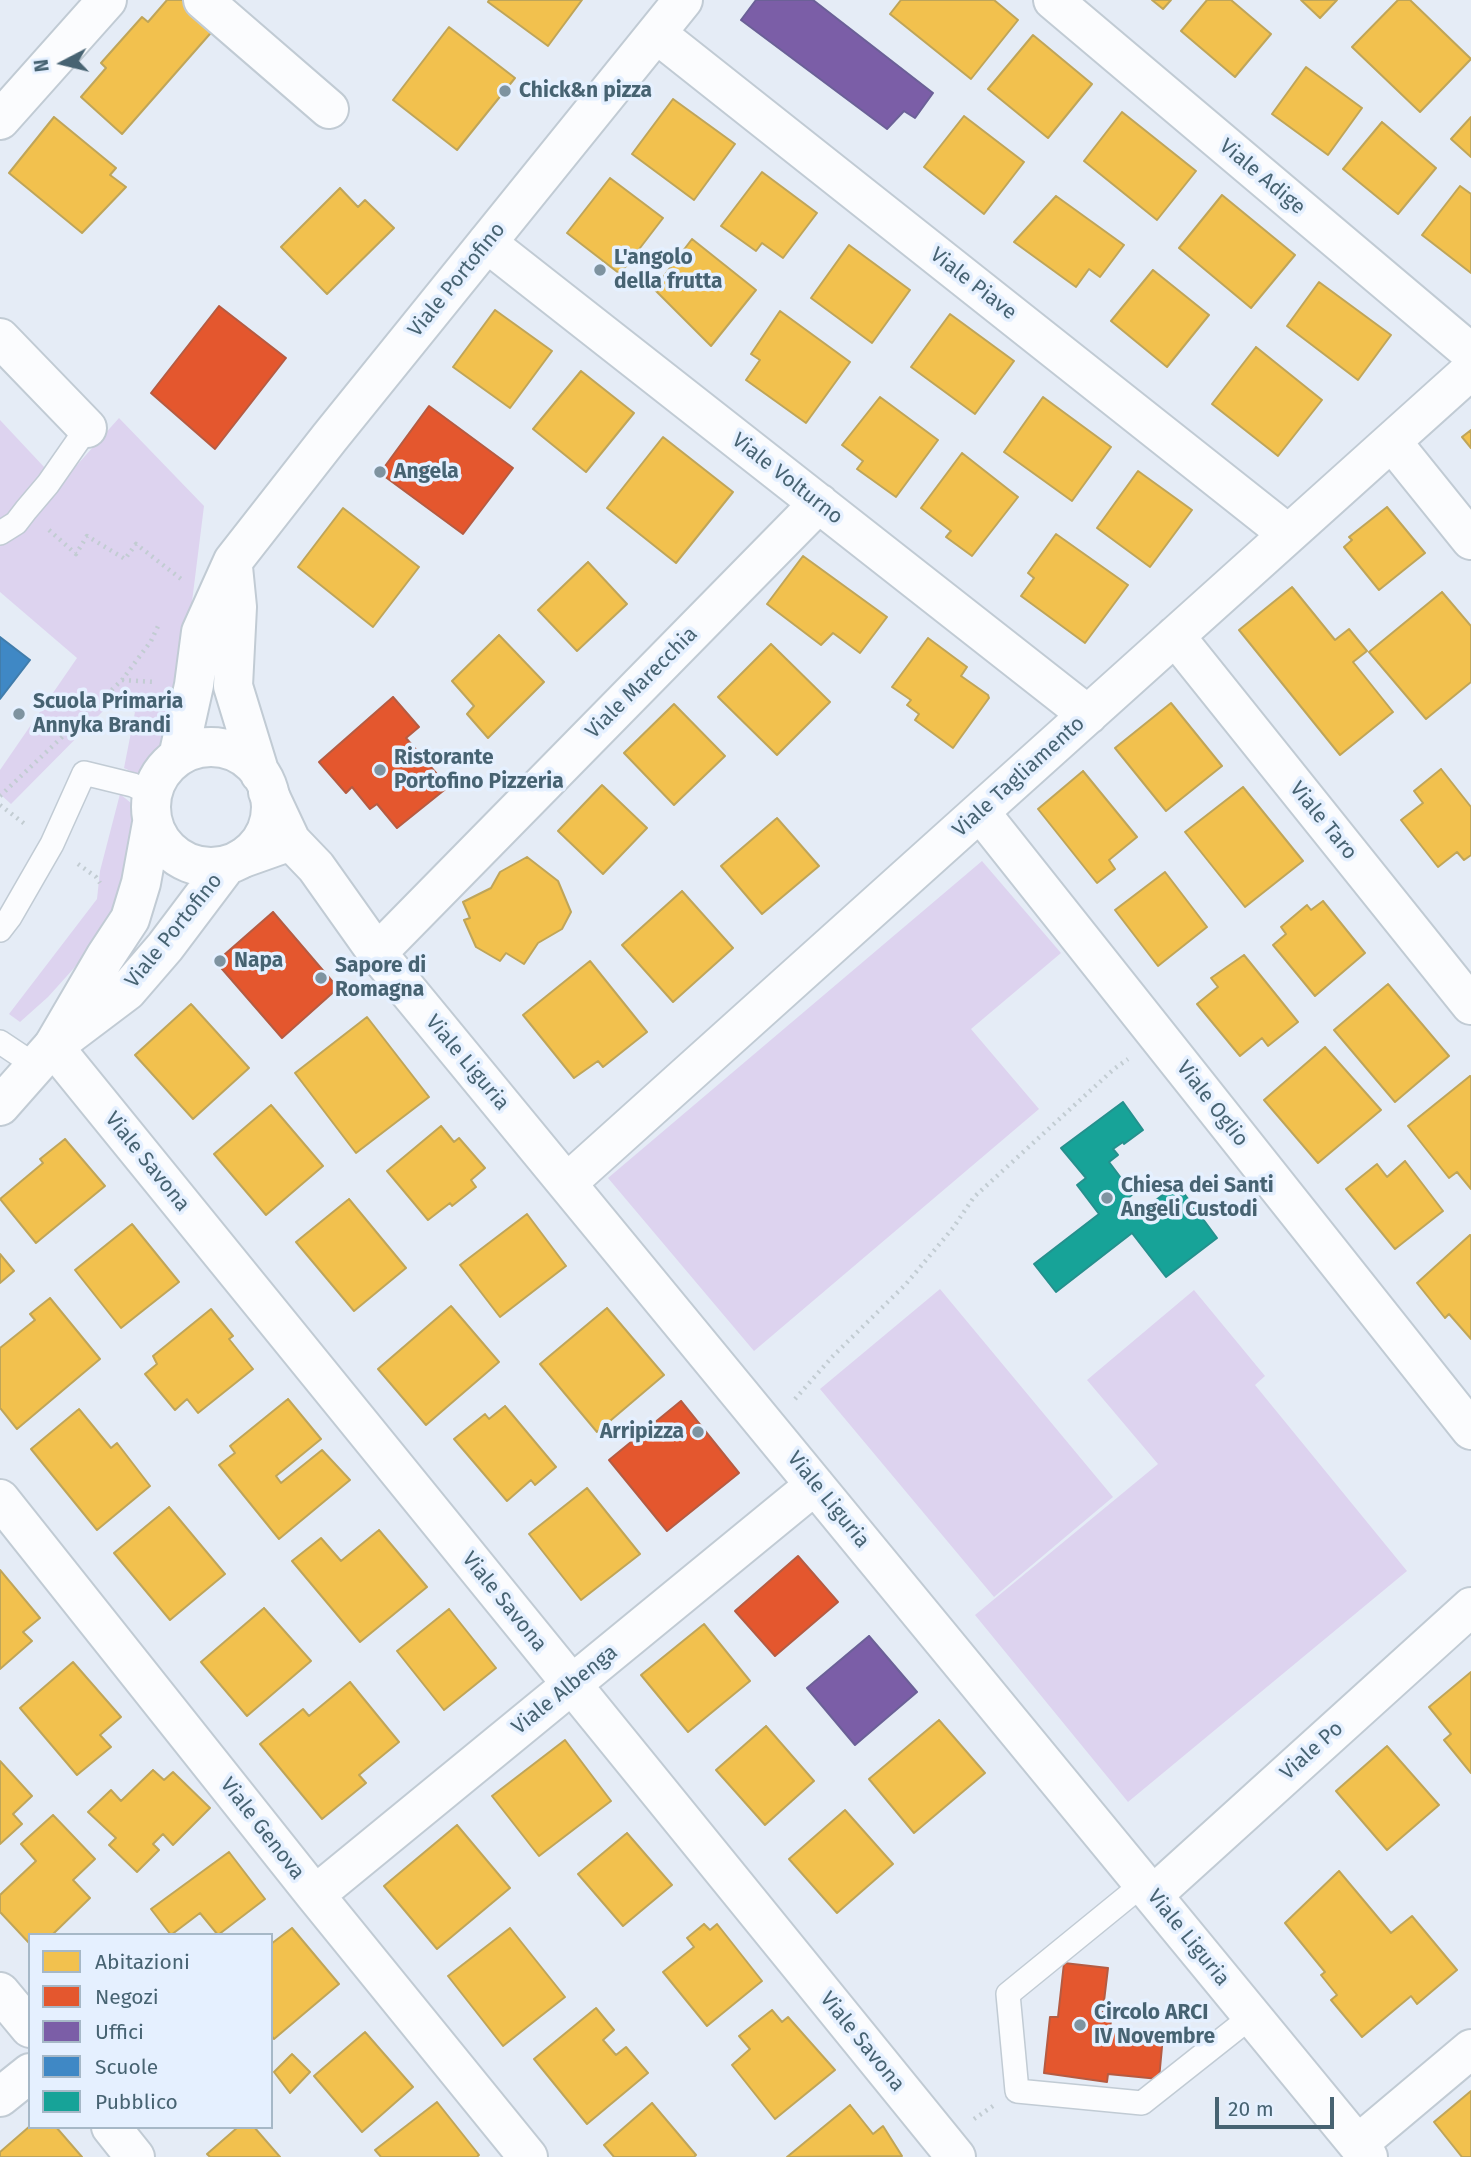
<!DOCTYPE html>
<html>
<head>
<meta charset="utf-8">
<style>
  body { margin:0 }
  #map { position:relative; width:1471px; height:2157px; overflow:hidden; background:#e5ecf6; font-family:"Fira Sans",sans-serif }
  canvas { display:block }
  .legend { position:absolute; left:28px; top:1933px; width:245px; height:196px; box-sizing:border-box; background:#e5f0ff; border:2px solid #a6b8c7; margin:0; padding:9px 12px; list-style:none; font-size:21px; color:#476372 }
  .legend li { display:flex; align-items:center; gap:14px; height:35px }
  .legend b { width:35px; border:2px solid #a6b8c7 }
  .north { position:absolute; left:28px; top:28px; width:70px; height:70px; -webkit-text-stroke:5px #e5f0ff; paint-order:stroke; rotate:263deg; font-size:19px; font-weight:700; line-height:28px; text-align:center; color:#476372 }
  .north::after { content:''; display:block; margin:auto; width:24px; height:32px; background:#476372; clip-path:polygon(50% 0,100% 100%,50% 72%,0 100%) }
  .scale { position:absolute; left:1215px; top:2097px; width:119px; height:32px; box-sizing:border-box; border:4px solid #476372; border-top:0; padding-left:9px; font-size:21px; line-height:24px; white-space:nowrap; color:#476372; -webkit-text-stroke:5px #e5f0ff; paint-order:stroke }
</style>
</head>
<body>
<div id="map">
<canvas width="1471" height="2157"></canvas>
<ul class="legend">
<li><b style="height:19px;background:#f2c14e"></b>Abitazioni</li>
<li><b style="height:19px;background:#e4572e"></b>Negozi</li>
<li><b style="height:19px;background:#7b5ea7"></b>Uffici</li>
<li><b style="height:19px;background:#3f88c5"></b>Scuole</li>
<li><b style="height:19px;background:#17a398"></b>Pubblico</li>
</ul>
<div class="north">N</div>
<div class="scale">20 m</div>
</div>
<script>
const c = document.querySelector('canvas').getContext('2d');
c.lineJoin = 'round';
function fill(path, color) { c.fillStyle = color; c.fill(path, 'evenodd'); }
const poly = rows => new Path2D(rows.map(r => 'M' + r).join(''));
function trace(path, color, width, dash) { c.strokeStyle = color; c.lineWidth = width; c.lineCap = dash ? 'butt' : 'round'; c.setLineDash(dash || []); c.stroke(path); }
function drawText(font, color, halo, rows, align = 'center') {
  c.font = font + ' "Fira Sans",sans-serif'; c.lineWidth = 7; c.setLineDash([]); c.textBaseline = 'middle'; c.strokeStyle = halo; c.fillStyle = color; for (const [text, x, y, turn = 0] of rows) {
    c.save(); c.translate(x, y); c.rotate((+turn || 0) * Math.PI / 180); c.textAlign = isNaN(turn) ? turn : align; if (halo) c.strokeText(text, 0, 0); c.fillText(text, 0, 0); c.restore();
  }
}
const green = poly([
  [119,418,204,506,176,729,147,759,139,775,124,768,135,712,112,702,11,804,0,794,0,770,77,658,0,592,0,420,60,484],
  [120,794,131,803,133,853,109,924,75,967,48,997,20,1022,9,1014,97,899,100,871],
  [982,861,1061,953,971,1029,1039,1109,754,1351,608,1178],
  [940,1289,1113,1497,994,1597,820,1389],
  [1194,1290,1265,1376,1255,1385,1407,1571,1128,1802,975,1615,1158,1464,1087,1380]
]);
const homes = poly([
  [167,0,185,0,216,27,122,134,81,97,106,68,101,63,142,17,148,22,167,0],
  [489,0,582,0,548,46,488,2,489,0],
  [901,0,994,0,1018,20,971,79,890,14,901,0],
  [1152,0,1171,0,1163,9,1152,0],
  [1207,0,1231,0,1271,34,1235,77,1181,31,1207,0],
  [1301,0,1337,0,1320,18,1301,0],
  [1398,0,1410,0,1471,59,1420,112,1352,47,1398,0],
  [449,27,515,78,457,150,393,100,449,27],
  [1033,35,1092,84,1048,138,988,89,1033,35],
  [1306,67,1362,108,1328,155,1272,114,1306,67],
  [673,99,735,144,694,200,632,154,673,99],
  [1122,112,1196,171,1157,220,1084,161,1122,112],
  [964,116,1024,162,984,214,924,167,964,116],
  [54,117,116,168,110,175,126,187,82,233,9,173,54,117],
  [1471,117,1471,157,1451,139,1471,117],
  [1382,122,1436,168,1398,214,1343,169,1382,122],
  [762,172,817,213,783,258,762,243,756,251,721,226,762,172],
  [610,178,663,218,620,274,567,233,610,178],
  [1460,186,1471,194,1471,273,1422,235,1460,186],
  [340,188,358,207,365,200,394,228,327,294,281,247,340,188],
  [1222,195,1295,255,1251,308,1179,248,1222,195],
  [1056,196,1124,245,1100,277,1089,269,1076,287,1014,242,1056,196],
  [692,239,756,290,711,346,654,289,692,239],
  [849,245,910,290,872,343,811,298,849,245],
  [1153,270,1209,315,1167,367,1111,321,1153,270],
  [1319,282,1391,335,1358,380,1287,326,1319,282],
  [495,310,552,351,510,408,453,367,495,310],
  [780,311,850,362,806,423,746,380,760,360,751,354,780,311],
  [950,314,1014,361,975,414,911,367,950,314],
  [1256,347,1322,400,1278,456,1212,404,1256,347],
  [581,371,634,413,586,472,533,429,581,371],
  [880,397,938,440,896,497,857,469,863,461,842,445,880,397],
  [1043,397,1111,447,1072,501,1004,452,1043,397],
  [1471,430,1471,448,1462,437,1471,430],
  [663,437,733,492,676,563,607,508,663,437],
  [962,453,1018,497,972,556,946,537,951,531,921,508,962,453],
  [1138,471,1192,510,1150,567,1097,528,1138,471],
  [1387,507,1425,553,1379,590,1344,547,1352,540,1349,537,1387,507],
  [343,508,419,567,373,627,298,567,343,508],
  [1056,534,1128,585,1085,643,1021,596,1034,578,1028,573,1056,534],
  [803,556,887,617,860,653,833,633,821,645,767,604,803,556],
  [588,562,627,604,577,651,538,610,588,562],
  [1292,587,1335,640,1349,629,1367,651,1353,662,1393,712,1340,755,1239,630,1292,587],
  [1442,592,1471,626,1471,682,1426,719,1369,652,1442,592],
  [499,635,544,682,488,738,467,714,474,706,452,681,499,635],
  [928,638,967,667,961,676,988,695,989,698,953,748,915,720,919,714,907,705,911,700,892,687,928,638],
  [771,644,830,702,777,755,718,697,771,644],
  [1171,703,1222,766,1166,811,1115,748,1171,703],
  [674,704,725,756,674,805,624,753,674,704],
  [1441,769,1471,807,1471,855,1464,860,1457,852,1438,867,1401,820,1423,803,1414,791,1441,769],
  [1083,771,1137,837,1109,860,1115,869,1097,883,1038,809,1083,771],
  [602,785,647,828,603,874,558,831,602,785],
  [1243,787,1303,861,1245,907,1185,832,1243,787],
  [777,818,819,866,762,914,721,866,777,818],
  [527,857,558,881,571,912,562,929,538,943,524,964,506,953,500,961,476,947,464,920,470,918,463,902,491,888,500,872,527,857],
  [1165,872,1207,927,1158,966,1115,910,1165,872],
  [682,891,733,948,673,1002,622,945,682,891],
  [1323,901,1365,953,1315,996,1273,945,1286,934,1281,927,1307,905,1311,910,1323,901],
  [1244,955,1298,1022,1268,1046,1262,1038,1240,1056,1197,1004,1218,987,1211,978,1244,955],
  [590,961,647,1032,603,1067,598,1061,574,1078,523,1015,590,961],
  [1388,984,1449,1056,1395,1102,1334,1030,1388,984],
  [191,1004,249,1068,193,1119,135,1055,191,1004],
  [367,1017,429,1097,356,1153,295,1073,367,1017],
  [1325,1047,1381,1110,1318,1163,1264,1100,1325,1047],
  [1470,1076,1471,1077,1471,1189,1457,1172,1449,1178,1408,1126,1470,1076],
  [271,1105,323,1166,266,1215,214,1154,271,1105],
  [441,1126,454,1142,459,1138,485,1168,471,1180,476,1187,452,1206,450,1203,428,1220,387,1171,441,1126],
  [65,1139,105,1186,36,1243,0,1199,43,1163,40,1159,65,1139],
  [1405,1161,1443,1211,1395,1249,1346,1189,1377,1164,1387,1177,1405,1161],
  [349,1199,406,1268,354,1311,296,1242,349,1199],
  [527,1214,566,1266,500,1317,460,1265,527,1214],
  [132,1224,179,1282,121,1328,75,1270,132,1224],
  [1470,1235,1471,1236,1471,1339,1449,1314,1445,1318,1417,1283,1470,1235],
  [0,1254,14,1271,0,1283,0,1254],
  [50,1298,100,1359,17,1429,0,1408,0,1348,35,1320,30,1314,50,1298],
  [451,1306,499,1362,426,1425,378,1369,451,1306],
  [607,1308,664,1375,597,1432,540,1364,607,1308],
  [211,1309,233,1336,229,1339,253,1369,198,1413,187,1399,175,1410,145,1374,157,1364,153,1356,211,1309],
  [288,1399,321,1439,276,1476,281,1483,322,1450,350,1480,279,1539,219,1465,235,1453,230,1446,288,1399],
  [505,1406,556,1467,535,1485,531,1480,507,1501,454,1439,485,1414,489,1419,505,1406],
  [79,1409,111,1448,117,1443,150,1486,97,1530,31,1449,79,1409],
  [587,1488,640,1554,581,1600,529,1534,587,1488],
  [169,1507,225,1574,170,1620,114,1553,169,1507],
  [379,1530,427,1587,360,1642,292,1561,321,1538,341,1561,379,1530],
  [0,1570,40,1618,23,1632,32,1641,0,1669,0,1570],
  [264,1608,311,1661,247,1716,201,1662,264,1608],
  [449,1609,496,1668,444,1710,397,1651,449,1609],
  [704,1624,750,1681,688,1732,641,1675,704,1624],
  [73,1662,121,1717,100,1735,111,1747,77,1775,20,1708,73,1662],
  [1471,1672,1471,1773,1444,1740,1451,1734,1429,1707,1471,1672],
  [350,1682,399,1742,359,1775,366,1783,322,1819,260,1744,303,1709,309,1716,350,1682],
  [939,1720,985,1773,914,1833,869,1779,939,1720],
  [766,1726,814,1781,765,1825,716,1770,766,1726],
  [565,1740,611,1801,539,1856,492,1796,565,1740],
  [1387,1746,1439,1805,1387,1850,1336,1791,1387,1746],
  [0,1761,32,1796,13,1814,22,1824,0,1844,0,1761],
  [153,1770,164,1780,173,1772,210,1808,173,1845,163,1834,153,1844,159,1850,137,1872,109,1845,116,1838,88,1812,111,1790,121,1801,153,1770],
  [845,1810,893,1864,837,1913,789,1859,845,1810],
  [53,1815,95,1859,73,1880,90,1898,52,1935,30,1935,30,1944,0,1912,0,1895,36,1861,21,1844,53,1815],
  [457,1825,510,1888,437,1949,384,1886,457,1825],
  [627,1833,672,1885,623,1926,578,1874,627,1833],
  [229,1852,265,1899,218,1935,200,1913,171,1935,151,1909,229,1852],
  [1339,1871,1391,1933,1412,1916,1457,1970,1417,2004,1411,1996,1362,2037,1331,2000,1337,1995,1321,1975,1325,1972,1285,1923,1339,1871],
  [704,1924,710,1930,717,1924,762,1981,707,2026,663,1972,694,1947,687,1938,704,1924],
  [292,1928,339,1984,274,2039,271,2035,271,1944,292,1928],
  [510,1928,565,1997,503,2046,448,1976,510,1928],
  [596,2008,614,2030,603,2040,616,2055,626,2047,648,2073,587,2124,534,2059,596,2008],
  [772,2010,782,2022,788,2017,835,2070,775,2119,732,2065,750,2049,739,2036,772,2010],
  [365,2032,413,2087,362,2132,314,2076,365,2032],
  [292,2054,310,2072,290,2093,274,2072,292,2054],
  [1471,2091,1471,2157,1462,2157,1434,2122,1471,2091],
  [437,2102,479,2155,477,2157,381,2157,375,2150,437,2102],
  [652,2103,696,2155,694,2157,614,2157,604,2145,652,2103],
  [850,2105,873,2134,883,2126,902,2156,787,2157,850,2105],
  [30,2126,56,2127,82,2157,0,2157,0,2152,30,2126],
  [238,2127,254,2127,280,2157,210,2157,207,2154,238,2127]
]);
const shops = poly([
  [219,306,286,358,215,449,151,393,219,306],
  [429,406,513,468,463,534,380,473,429,406],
  [393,697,419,727,406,738,448,787,397,828,377,804,370,809,352,787,346,793,319,762,393,697],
  [273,912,338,988,282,1038,216,962,273,912],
  [681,1401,739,1473,667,1531,609,1460,681,1401],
  [798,1556,838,1602,775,1656,735,1611,798,1556],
  [1064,1963,1108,1968,1102,2018,1111,2020,1110,2030,1163,2036,1159,2079,1108,2074,1107,2082,1044,2073,1050,2017,1058,2017,1064,1963]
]);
const offices = poly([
  [756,0,813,0,933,93,915,118,904,111,887,129,741,20,756,0],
  [869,1636,917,1692,855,1745,807,1688,869,1636]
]);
const schools = poly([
  [0,637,30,660,0,699,0,637]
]);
const public = poly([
  [1123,1102,1143,1130,1124,1144,1123,1142,1113,1149,1118,1155,1109,1162,1133,1194,1123,1202,1135,1216,1177,1184,1217,1238,1166,1277,1132,1233,1056,1292,1034,1264,1099,1214,1077,1185,1086,1178,1061,1148,1123,1102]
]);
const path = poly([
  [49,530,76,554,87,536,125,559,136,544,181,579],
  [122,680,155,682],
  [0,796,122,680,151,641,160,622],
  [0,805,26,825],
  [78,864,96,877,100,883],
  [795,1399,833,1356,906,1284,953,1228,974,1197,1114,1069,1128,1059],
  [974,2119,993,2106]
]);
const service = poly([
  [0,533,16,523,26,510,48,484,87,428],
  [0,930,10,917,52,844,84,773,133,785,152,794],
  [0,1042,36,1066],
  [1143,1884,1008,1994,1017,2091,1142,2103,1252,2016]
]);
const minor = poly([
  [203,0,329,109],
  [1053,0,1471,353],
  [657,34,1288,534],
  [0,120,107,0],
  [487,243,1088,715],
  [0,338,87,428],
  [1392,442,1471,540],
  [1175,636,1471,1005],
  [268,792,291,841,316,867,377,953,1368,2157],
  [980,812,1471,1430],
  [243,858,291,841],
  [377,953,819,503],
  [53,1046,956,2157],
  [567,1183,1471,370],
  [0,1499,315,1895,528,2157],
  [315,1895,815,1485],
  [1153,1895,1471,1607],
  [0,1992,30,2028],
  [0,2097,30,2073],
  [111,2127,135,2157],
  [1358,2144,1471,2049]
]);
const tertiary = poly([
  [233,567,237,607,233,686,260,774],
  '151 807a60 60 0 1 1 120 0a60 60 0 1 1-120 0Z',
  [178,757,194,685,201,632,233,561,330,437,683,0],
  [66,1037,127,991,165,947,226,866],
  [0,1106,53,1046,105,957,130,919,141,883,152,823]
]);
const markers = [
  [505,91,7,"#7e93a0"],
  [600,270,7,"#7e93a0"],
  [380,472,7,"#7e93a0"],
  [19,714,7,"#7e93a0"],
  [380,770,7,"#7e93a0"],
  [220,961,7,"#7e93a0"],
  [321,978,7,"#7e93a0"],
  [1107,1198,7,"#7e93a0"],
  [698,1432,7,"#7e93a0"],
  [1080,2025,7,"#7e93a0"]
];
const poiNames = [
  ["Chick&n pizza",519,91],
  ["L'angolo",614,258],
  ["della frutta",614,282],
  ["Angela",394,472],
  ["Scuola Primaria",33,702],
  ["Annyka Brandi",33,726],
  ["Ristorante",394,758],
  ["Portofino Pizzeria",394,782],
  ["Napa",234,961],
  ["Sapore di",335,966],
  ["Romagna",335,990],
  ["Chiesa dei Santi",1121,1186],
  ["Angeli Custodi",1121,1210],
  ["Arripizza",684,1432,"right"],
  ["Circolo ARCI",1094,2013],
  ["IV Novembre",1094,2037]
];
const streetNames = [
  ["Viale Adige",1262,177,40],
  ["Viale Portofino",457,280,-51],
  ["Viale Piave",973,284,38],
  ["Viale Volturno",787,479,38],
  ["Viale Marecchia",642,683,-45],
  ["Viale Tagliamento",1019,777,-42],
  ["Viale Taro",1323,821,51],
  ["Viale Portofino",174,931,-51],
  ["Viale Liguria",467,1063,50],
  ["Viale Oglio",1212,1104,52],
  ["Viale Savona",147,1162,51],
  ["Viale Liguria",828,1500,51],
  ["Viale Savona",504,1602,51],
  ["Viale Albenga",565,1690,-39],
  ["Viale Po",1312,1751,-42],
  ["Viale Genova",262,1829,52],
  ["Viale Liguria",1188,1938,51],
  ["Viale Savona",862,2042,51]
];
fill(green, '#ddd3ef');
fill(homes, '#f2c14e');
trace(homes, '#bfa559', 2);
fill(shops, '#e4572e');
trace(shops, '#b55b42', 2);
fill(offices, '#7b5ea7');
trace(offices, '#6b6097', 2);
fill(schools, '#3f88c5');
trace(schools, '#417dac', 2);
fill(public, '#17a398');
trace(public, '#25908d', 2);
trace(service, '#c1cbd4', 26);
trace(minor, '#c1cbd4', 42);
trace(tertiary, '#c1cbd4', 42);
trace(path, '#c2ccd2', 4.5, [2, 5]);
trace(service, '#fbfcfe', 23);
trace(minor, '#fbfcfe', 38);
trace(tertiary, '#fbfcfe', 38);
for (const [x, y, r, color] of markers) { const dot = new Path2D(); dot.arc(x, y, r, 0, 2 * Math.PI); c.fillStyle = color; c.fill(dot); trace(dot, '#e5f0ff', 2.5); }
drawText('bold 21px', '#476372', '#e5f0ff', poiNames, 'left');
drawText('21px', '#476372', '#e5f0ff', streetNames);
</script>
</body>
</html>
